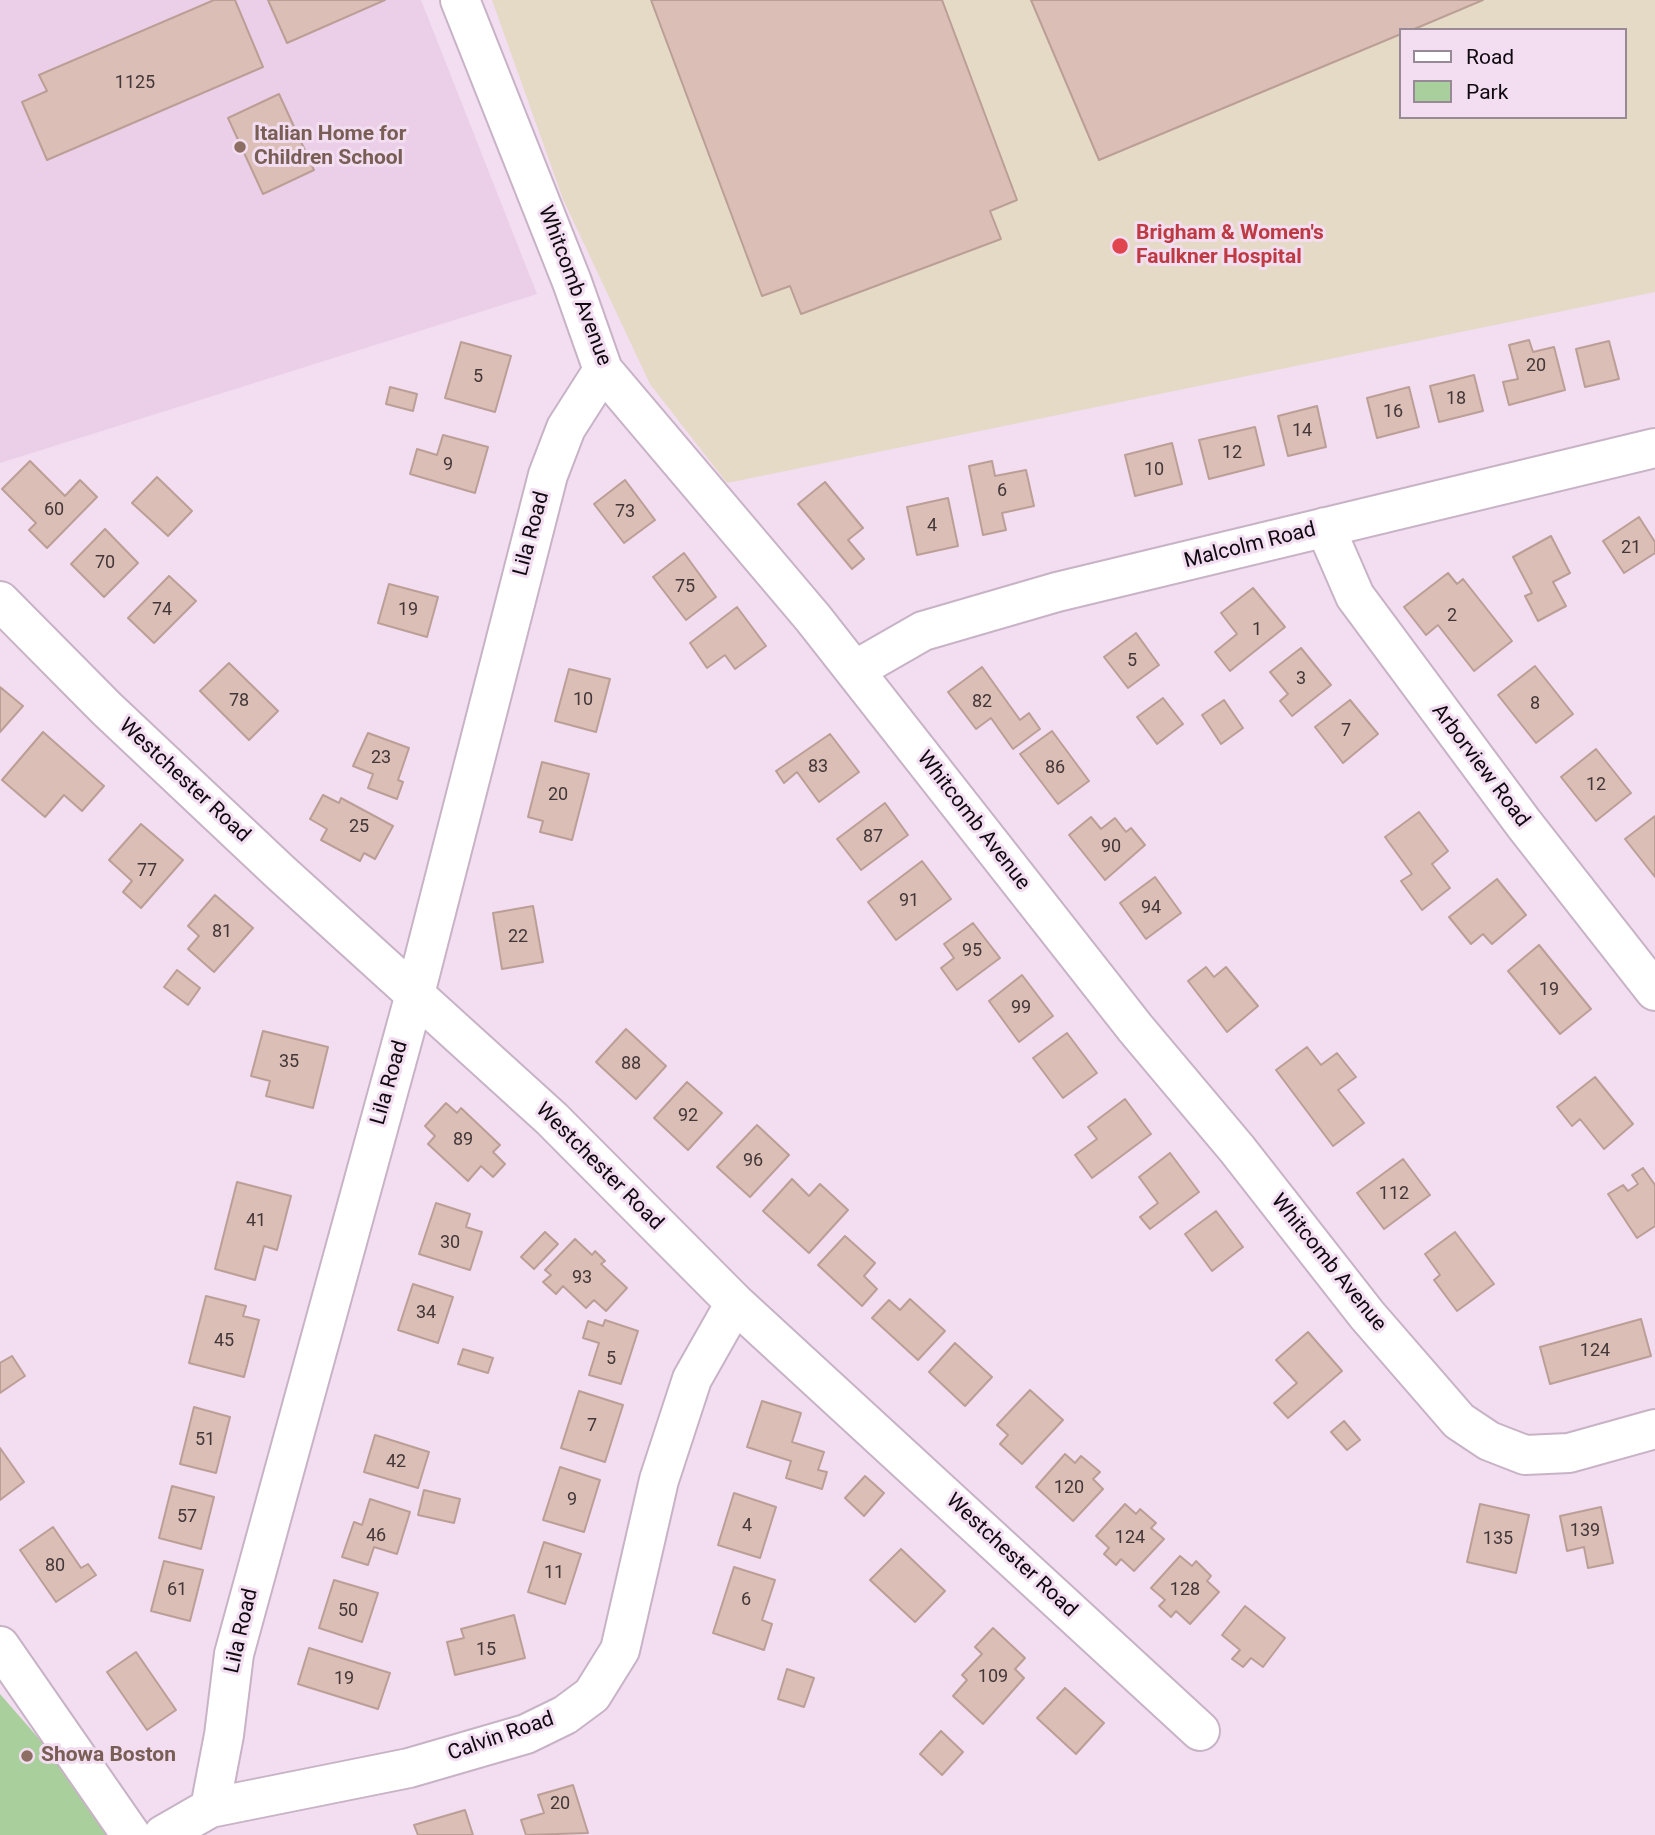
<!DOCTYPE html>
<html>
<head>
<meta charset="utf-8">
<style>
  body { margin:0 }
  #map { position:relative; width:1655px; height:1835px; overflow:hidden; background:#f2ddf1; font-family:Roboto,sans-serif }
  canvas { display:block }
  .legend { position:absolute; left:1399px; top:28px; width:228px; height:91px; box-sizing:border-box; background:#f2ddf1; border:2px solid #988997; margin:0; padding:9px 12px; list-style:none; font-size:21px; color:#100a10 }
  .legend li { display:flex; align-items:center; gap:14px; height:35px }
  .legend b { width:35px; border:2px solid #988997 }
</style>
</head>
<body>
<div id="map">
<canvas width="1655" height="1835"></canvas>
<ul class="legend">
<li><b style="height:9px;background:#fff"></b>Road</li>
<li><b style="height:19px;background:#a9cf9c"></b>Park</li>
</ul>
</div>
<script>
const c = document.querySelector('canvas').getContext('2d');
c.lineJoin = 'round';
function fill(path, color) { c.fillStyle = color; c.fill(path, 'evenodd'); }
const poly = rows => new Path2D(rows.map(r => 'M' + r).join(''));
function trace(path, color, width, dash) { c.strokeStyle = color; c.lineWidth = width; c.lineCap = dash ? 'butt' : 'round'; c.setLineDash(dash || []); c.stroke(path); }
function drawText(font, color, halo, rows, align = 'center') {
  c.font = font + ' Roboto,sans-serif'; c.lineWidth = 6; c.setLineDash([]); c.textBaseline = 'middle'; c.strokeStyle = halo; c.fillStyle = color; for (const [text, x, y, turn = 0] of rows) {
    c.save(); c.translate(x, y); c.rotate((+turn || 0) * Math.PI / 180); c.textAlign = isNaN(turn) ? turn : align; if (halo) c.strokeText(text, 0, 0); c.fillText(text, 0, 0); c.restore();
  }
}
const built = poly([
  [0,0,421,0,537,294,0,463]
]);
const medical = poly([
  [492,0,1655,0,1655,292,727,483,650,384,563,199],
  [1401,30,1625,30,1625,117,1401,117]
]);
const green = poly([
  [0,1694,123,1835,0,1835]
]);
const building = poly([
  [214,0,235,0,263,67,47,160,22,102,47,91,39,75,214,0],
  [268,0,385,0,287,43,268,0],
  [651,0,942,0,1017,200,990,211,1001,239,801,314,790,286,762,296,651,0],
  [1031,0,1483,0,1412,30,1401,30,1401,34,1099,160,1031,0],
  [279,94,314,170,263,194,228,118,279,94],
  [1529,340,1533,352,1554,347,1565,390,1509,405,1503,382,1518,379,1509,345,1529,340],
  [1609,341,1619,379,1585,387,1576,349,1609,341],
  [461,342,511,356,495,412,445,398,461,342],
  [1474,375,1483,411,1439,422,1430,386,1474,375],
  [390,387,417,394,413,411,386,404,390,387],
  [1409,387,1419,427,1377,438,1367,398,1409,387],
  [1317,406,1326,447,1288,456,1278,416,1317,406],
  [1255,427,1264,465,1209,479,1199,440,1255,427],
  [443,435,488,447,475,493,410,474,417,449,437,455,443,435],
  [1172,443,1182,484,1135,496,1125,455,1172,443],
  [30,461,65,496,80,480,97,497,47,548,29,530,36,523,2,489,30,461],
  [992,461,995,476,1026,470,1034,506,1002,513,1006,530,983,535,969,466,992,461],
  [157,477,192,511,168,536,132,503,157,477],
  [625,480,655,520,624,543,594,504,625,480],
  [825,482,863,528,848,540,864,559,852,569,798,504,825,482],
  [948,498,958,546,917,555,907,507,948,498],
  [1639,517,1655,542,1655,553,1624,573,1603,541,1639,517],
  [105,529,138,563,104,597,71,564,105,529],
  [1551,536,1570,573,1553,582,1566,606,1538,621,1525,596,1532,593,1513,557,1551,536],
  [684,553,716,597,686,620,653,577,684,553],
  [1448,573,1457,584,1463,579,1512,641,1474,671,1438,625,1426,635,1404,607,1448,573],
  [169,576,196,601,154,643,128,618,169,576],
  [389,584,438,597,427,637,378,623,389,584],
  [1253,588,1285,627,1230,671,1215,652,1237,634,1221,613,1253,588],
  [737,607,766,646,735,669,725,655,707,668,690,643,737,607],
  [1136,633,1159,665,1128,688,1104,657,1136,633],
  [1301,648,1331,685,1292,716,1280,701,1288,694,1270,672,1301,648],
  [229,663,278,711,249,740,200,691,229,663],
  [1535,666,1573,714,1536,743,1498,695,1535,666],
  [982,667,1020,720,1029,713,1040,729,1013,749,991,718,976,729,948,692,982,667],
  [569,669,610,679,596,732,555,721,569,669],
  [0,687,23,706,0,732,0,687],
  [1163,698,1183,724,1157,744,1137,717,1163,698],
  [1224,700,1243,728,1221,744,1202,715,1224,700],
  [1350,700,1378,734,1343,763,1315,727,1350,700],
  [1052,731,1089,781,1058,804,1020,754,1052,731],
  [43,732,104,786,82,811,64,795,45,817,2,780,43,732],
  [368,733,409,748,398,780,403,782,397,799,368,788,373,774,353,766,368,733],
  [830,734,859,772,819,802,797,772,784,783,776,771,830,734],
  [1596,749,1631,793,1596,821,1561,777,1596,749],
  [542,762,589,774,572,840,540,832,543,821,528,817,542,762],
  [323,795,339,803,341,798,393,826,375,859,364,853,360,861,321,840,327,829,310,819,323,795],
  [885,803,908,835,861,870,837,839,885,803],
  [1419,812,1448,851,1432,864,1450,888,1422,910,1401,881,1412,874,1385,837,1419,812],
  [1655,816,1655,877,1625,839,1655,816],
  [1091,817,1101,829,1115,818,1126,832,1131,828,1145,845,1105,880,1069,835,1091,817],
  [141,824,183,860,141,908,123,892,132,881,109,860,141,824],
  [922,861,951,899,896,940,868,902,922,861],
  [1155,877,1181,913,1146,939,1120,903,1155,877],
  [1497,879,1526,915,1492,944,1483,934,1471,944,1449,917,1497,879],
  [215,895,253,928,214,972,188,949,199,936,188,926,215,895],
  [533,906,543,962,502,969,493,913,533,906],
  [973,923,1000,958,957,990,941,968,954,958,944,944,973,923],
  [1539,945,1591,1009,1560,1034,1508,971,1539,945],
  [1206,967,1214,977,1226,967,1258,1006,1227,1032,1188,981,1206,967],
  [177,970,200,988,188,1005,164,987,177,970],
  [1022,975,1053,1016,1019,1042,989,1001,1022,975],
  [626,1029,666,1066,636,1099,596,1062,626,1029],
  [263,1031,328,1047,313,1108,266,1096,270,1081,251,1076,263,1031],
  [1067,1033,1097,1073,1063,1098,1033,1058,1067,1033],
  [1307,1047,1321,1065,1337,1053,1356,1077,1338,1090,1364,1123,1333,1146,1276,1070,1307,1047],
  [1595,1077,1633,1124,1604,1149,1580,1119,1572,1126,1557,1107,1595,1077],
  [687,1082,722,1113,688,1150,654,1118,687,1082],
  [1125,1099,1151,1134,1092,1178,1075,1155,1097,1139,1088,1127,1125,1099],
  [446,1103,457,1113,461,1108,500,1145,493,1152,505,1164,493,1177,481,1166,468,1181,428,1144,435,1136,425,1126,446,1103],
  [757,1125,789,1155,750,1197,717,1167,757,1125],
  [1170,1153,1199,1192,1150,1229,1140,1217,1158,1203,1139,1177,1170,1153],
  [1403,1159,1430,1195,1384,1229,1357,1193,1403,1159],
  [1643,1168,1655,1185,1655,1226,1637,1238,1608,1194,1623,1185,1628,1191,1638,1184,1632,1175,1643,1168],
  [792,1179,809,1196,820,1184,848,1210,809,1253,763,1211,792,1179],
  [237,1182,291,1196,277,1250,264,1246,255,1280,215,1269,237,1182],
  [436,1203,470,1214,466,1227,482,1232,470,1270,419,1254,436,1203],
  [1216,1211,1243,1247,1212,1271,1185,1234,1216,1211],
  [545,1232,558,1244,534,1269,521,1257,545,1232],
  [1455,1232,1494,1284,1457,1311,1434,1280,1440,1275,1425,1254,1455,1232],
  [845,1236,875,1263,864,1276,877,1289,862,1306,818,1265,845,1236],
  [575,1239,592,1255,595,1251,605,1261,601,1264,627,1288,606,1311,594,1300,586,1308,563,1286,556,1294,543,1282,551,1275,545,1270,575,1239],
  [413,1284,453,1297,438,1343,398,1330,413,1284],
  [206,1296,246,1306,243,1316,259,1320,244,1377,189,1363,206,1296],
  [910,1299,945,1331,918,1360,872,1318,889,1300,900,1310,910,1299],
  [1641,1319,1651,1356,1550,1384,1540,1347,1641,1319],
  [605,1320,638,1331,621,1384,589,1375,599,1343,583,1338,588,1321,603,1326,605,1320],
  [1308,1332,1342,1371,1288,1418,1274,1403,1297,1383,1276,1360,1308,1332],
  [955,1343,992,1377,965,1406,929,1372,955,1343],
  [463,1349,493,1358,488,1373,458,1364,463,1349],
  [12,1356,25,1376,0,1393,0,1363,12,1356],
  [1030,1390,1063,1420,1022,1464,1000,1444,1008,1435,997,1425,1030,1390],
  [579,1391,623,1405,605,1462,561,1448,579,1391],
  [762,1401,801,1413,792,1442,824,1452,818,1470,827,1472,822,1489,786,1478,791,1461,747,1447,762,1401],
  [194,1407,230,1417,216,1473,180,1464,194,1407],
  [1344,1421,1360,1440,1347,1450,1331,1432,1344,1421],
  [375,1435,429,1452,418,1488,364,1472,375,1435],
  [0,1448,24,1482,0,1500,0,1448],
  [1065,1454,1075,1463,1081,1456,1100,1472,1093,1479,1103,1489,1073,1521,1036,1487,1065,1454],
  [560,1467,600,1480,584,1532,543,1520,560,1467],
  [865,1476,884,1493,864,1516,845,1498,865,1476],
  [172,1486,214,1497,201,1549,159,1538,172,1486],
  [424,1490,460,1499,454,1523,418,1515,424,1490],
  [734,1493,776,1507,760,1558,718,1545,734,1493],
  [370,1499,410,1512,397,1554,374,1547,368,1565,342,1557,354,1522,362,1525,370,1499],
  [1125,1504,1136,1514,1140,1509,1156,1523,1151,1528,1164,1539,1134,1571,1121,1559,1116,1565,1104,1554,1109,1548,1096,1536,1125,1504],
  [1480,1504,1529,1515,1516,1573,1467,1562,1480,1504],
  [1601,1507,1613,1563,1588,1568,1584,1547,1567,1551,1560,1516,1601,1507],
  [53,1527,81,1568,88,1564,96,1575,56,1602,20,1550,53,1527],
  [544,1542,581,1554,565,1604,528,1592,544,1542],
  [901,1549,945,1591,915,1622,870,1580,901,1549],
  [1180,1556,1192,1566,1196,1561,1211,1576,1207,1581,1219,1592,1190,1624,1176,1611,1171,1617,1159,1606,1165,1600,1151,1588,1180,1556],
  [164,1561,203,1570,190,1621,151,1611,164,1561],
  [734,1567,775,1580,762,1620,772,1624,764,1650,713,1633,734,1567],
  [334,1580,378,1593,362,1642,319,1628,334,1580],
  [1245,1606,1285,1638,1263,1667,1251,1658,1243,1667,1232,1659,1240,1650,1222,1635,1245,1606],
  [514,1615,525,1658,455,1675,447,1642,464,1638,461,1629,514,1615],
  [993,1628,1025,1658,1015,1669,1024,1678,983,1724,953,1696,967,1680,962,1675,982,1654,975,1647,993,1628],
  [309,1648,390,1673,378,1709,298,1684,309,1648],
  [136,1652,176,1710,147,1730,107,1672,136,1652],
  [787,1669,814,1678,804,1707,778,1699,787,1669],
  [1065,1688,1104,1723,1076,1754,1037,1718,1065,1688],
  [941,1731,963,1752,942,1775,920,1754,941,1731],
  [573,1785,588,1833,526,1835,521,1820,544,1813,538,1795,573,1785],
  [465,1810,473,1835,418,1835,414,1825,465,1810]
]);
const minor = poly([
  [460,0,572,282,603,370,813,618,1136,1029,1237,1149,1367,1315,1459,1421,1489,1441,1525,1455,1569,1453,1655,1429],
  [1325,527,1355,596,1524,824,1655,991],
  [0,601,107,709,280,872,552,1119,735,1303,1200,1731],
  [855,670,923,631,1057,592,1655,448],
  [0,1646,131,1835],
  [210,1808,224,1735,234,1654,415,994,548,475,566,428,603,370],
  [163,1835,210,1808,409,1768,526,1734,565,1715,592,1695,620,1650,659,1480,692,1379,735,1303]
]);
const markers = [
  [240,147,7,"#8d6e63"],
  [1120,246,9,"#e0444e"],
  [27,1756,7,"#8d6e63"]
];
const numberNames = [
  ["1125",135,83],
  ["20",1536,366],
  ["5",478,377],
  ["18",1456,399],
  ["16",1393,412],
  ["14",1302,431],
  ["12",1232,453],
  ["9",448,465],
  ["10",1154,470],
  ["6",1002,491],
  ["60",54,510],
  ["73",625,512],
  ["4",932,526],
  ["21",1631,548],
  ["70",105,563],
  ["75",685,587],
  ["74",162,610],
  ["19",408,610],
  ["2",1452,616],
  ["1",1257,630],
  ["5",1132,661],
  ["3",1301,679],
  ["10",583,700],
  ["78",239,701],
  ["82",982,702],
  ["8",1535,704],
  ["7",1346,731],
  ["23",381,758],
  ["83",818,767],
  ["86",1055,768],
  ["12",1596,785],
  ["20",558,795],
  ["25",359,827],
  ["87",873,837],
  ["90",1111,847],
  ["77",147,871],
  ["91",909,901],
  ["94",1151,908],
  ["81",222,932],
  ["22",518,937],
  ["95",972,951],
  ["19",1549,990],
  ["99",1021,1008],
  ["35",289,1062],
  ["88",631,1064],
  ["92",688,1116],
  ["89",463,1140],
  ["96",753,1161],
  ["112",1394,1194],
  ["41",256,1221],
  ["30",450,1243],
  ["93",582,1278],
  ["34",426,1313],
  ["45",224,1341],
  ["124",1595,1351],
  ["5",611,1359],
  ["7",592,1426],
  ["51",205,1440],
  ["42",396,1462],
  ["120",1069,1488],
  ["9",572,1500],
  ["57",187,1517],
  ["4",747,1526],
  ["139",1585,1531],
  ["46",376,1536],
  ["124",1130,1538],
  ["135",1498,1539],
  ["80",55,1566],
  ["11",554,1573],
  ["61",177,1590],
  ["128",1185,1590],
  ["6",746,1600],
  ["50",348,1611],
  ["15",486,1650],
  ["109",993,1677],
  ["19",344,1679],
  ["20",560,1804]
];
const educationNames = [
  ["Italian Home for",254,135],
  ["Children School",254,159],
  ["Showa Boston",41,1756]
];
const healthNames = [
  ["Brigham & Women's",1136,234],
  ["Faulkner Hospital",1136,258]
];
const streetNames = [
  ["Whitcomb Avenue",574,286,69],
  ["Lila Road",532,534,-75],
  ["Malcolm Road",1250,546,-14],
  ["Arborview Road",1480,766,53],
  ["Westchester Road",184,781,43],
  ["Whitcomb Avenue",973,821,52],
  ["Lila Road",390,1083,-74],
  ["Westchester Road",599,1167,45],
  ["Whitcomb Avenue",1328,1263,51],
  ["Westchester Road",1011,1556,43],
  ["Lila Road",242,1631,-77],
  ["Calvin Road",501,1737,-19]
];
fill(built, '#ebcfe9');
fill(medical, '#e4dac5');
fill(green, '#a9cf9c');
fill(building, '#dbbeb5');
trace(building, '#bb9f96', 2);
trace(minor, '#c8b3c6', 42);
trace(minor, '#fff', 38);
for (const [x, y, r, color] of markers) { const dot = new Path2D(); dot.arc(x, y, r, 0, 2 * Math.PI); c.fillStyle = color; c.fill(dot); trace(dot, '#f2ddf1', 2.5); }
drawText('18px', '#433739', null, numberNames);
drawText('bold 21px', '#785e54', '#f2ddf1', educationNames, 'left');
drawText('bold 21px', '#be3a42', '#f2ddf1', healthNames, 'left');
drawText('21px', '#100a10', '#f2ddf1', streetNames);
</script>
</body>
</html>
